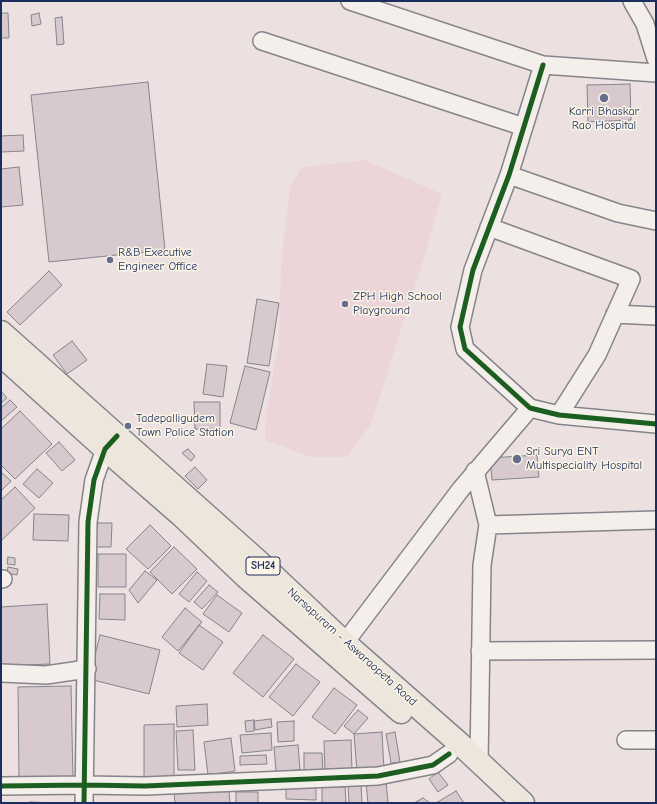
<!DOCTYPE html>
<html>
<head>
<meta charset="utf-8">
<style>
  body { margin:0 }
  #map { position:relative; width:657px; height:804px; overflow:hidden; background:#ece1e0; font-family:"Comic Neue",sans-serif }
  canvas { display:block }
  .frame { position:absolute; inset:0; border:2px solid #1b2f5e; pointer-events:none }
</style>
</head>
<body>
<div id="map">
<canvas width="657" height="804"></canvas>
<div class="frame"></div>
</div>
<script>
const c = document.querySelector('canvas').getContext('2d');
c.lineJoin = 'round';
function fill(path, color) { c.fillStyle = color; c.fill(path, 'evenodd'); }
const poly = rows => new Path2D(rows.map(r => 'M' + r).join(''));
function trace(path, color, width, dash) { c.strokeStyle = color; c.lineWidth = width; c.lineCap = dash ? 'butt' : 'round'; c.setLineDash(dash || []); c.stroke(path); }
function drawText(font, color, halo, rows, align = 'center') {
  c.font = font + ' "Comic Neue",sans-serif'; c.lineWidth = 3; c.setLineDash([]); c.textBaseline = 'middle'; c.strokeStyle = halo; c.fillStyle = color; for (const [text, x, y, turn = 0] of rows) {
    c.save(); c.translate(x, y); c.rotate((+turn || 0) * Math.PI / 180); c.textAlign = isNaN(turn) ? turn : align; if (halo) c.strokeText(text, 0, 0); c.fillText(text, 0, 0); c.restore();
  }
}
const built = poly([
  [365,160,442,194,427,248,371,424,347,457,311,457,265,440,266,414,279,341,281,266,290,187,302,167]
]);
const building = poly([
  [1,13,8,13,9,38,1,38,1,13],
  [39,13,41,24,32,26,31,15,39,13],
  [62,17,64,44,57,45,55,18,62,17],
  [148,82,165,250,49,262,31,95,148,82],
  [630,84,631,120,588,122,587,85,630,84],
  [23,135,24,151,1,152,1,136,23,135],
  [19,167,23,205,1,207,1,169,19,167],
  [49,271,62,285,20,325,7,312,49,271],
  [257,299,279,303,269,366,247,363,257,299],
  [72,341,87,360,67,374,53,355,72,341],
  [207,364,227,366,223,397,203,394,207,364],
  [245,366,270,372,256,430,230,423,245,366],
  [1,391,7,398,1,403,1,391],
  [10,400,17,407,1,421,1,408,10,400],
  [194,402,220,402,220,429,195,429,194,402],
  [20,411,52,444,15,479,1,465,1,429,20,411],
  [59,442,75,460,62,471,46,453,59,442],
  [188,449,195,456,191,461,182,453,188,449],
  [537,455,539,477,492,480,490,458,537,455],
  [195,467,207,480,198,489,185,476,195,467],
  [37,469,53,483,39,498,23,484,37,469],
  [1,472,11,481,1,491,1,472],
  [15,487,35,508,1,541,1,500,15,487],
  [34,514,69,515,68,541,33,540,34,514],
  [94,523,112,523,111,547,94,547,94,523],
  [150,525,171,546,148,569,126,549,150,525],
  [174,547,197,569,172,594,150,572,174,547],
  [98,554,126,554,126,587,98,587,98,554],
  [8,557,15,558,15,565,7,564,8,557],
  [8,567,18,569,17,575,7,573,8,567],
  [145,571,157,580,138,603,129,590,145,571],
  [197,572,207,581,189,602,179,594,197,572],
  [209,585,218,592,202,609,194,602,209,585],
  [100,594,125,594,125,620,99,619,100,594],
  [217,595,242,613,229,632,203,614,217,595],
  [47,604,50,664,1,666,1,607,47,604],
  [185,608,202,622,178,651,162,637,185,608],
  [199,625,223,642,203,670,179,653,199,625],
  [100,635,160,650,149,694,89,679,100,635],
  [263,635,294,659,263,697,233,673,263,635],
  [296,664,320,682,293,716,269,697,296,664],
  [71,686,73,780,19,781,18,687,71,686],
  [334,688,357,705,335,734,312,717,334,688],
  [207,704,208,725,177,727,176,706,207,704],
  [358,710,368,718,354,734,344,726,358,710],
  [271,719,272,727,255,730,254,721,271,719],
  [254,720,254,731,246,732,245,721,254,720],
  [294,721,294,741,278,742,277,722,294,721],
  [174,724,174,778,144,778,144,725,174,724],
  [193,730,195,770,178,770,176,731,193,730],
  [382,732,384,770,357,772,354,734,382,732],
  [395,732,400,762,391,763,386,734,395,732],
  [271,733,272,750,242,753,240,735,271,733],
  [231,738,235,771,208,775,204,742,231,738],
  [351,740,352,771,325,772,324,741,351,740],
  [298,745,300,770,276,772,274,747,298,745],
  [304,753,322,753,323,773,304,774,304,753],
  [266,755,267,764,240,765,240,756,266,755],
  [438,772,448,785,438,792,429,779,438,772],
  [386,781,388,803,368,803,366,783,386,781],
  [361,784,362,803,349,803,348,785,361,784],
  [286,787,316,787,316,800,286,799,286,787],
  [322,787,345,787,346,803,322,803,322,787],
  [229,791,230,803,175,803,174,793,229,791],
  [456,791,464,803,436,803,456,791],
  [236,792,258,792,258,803,236,803,236,792],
  [423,798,430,803,414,803,423,798],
  [30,802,58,803,30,803,30,802]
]);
const street = poly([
  [350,1,543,65,656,73],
  [632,1,645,24,656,59],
  [262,41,524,127],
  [543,65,509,175,473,270,460,327,465,349,530,408,559,415,656,424],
  [509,175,618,213,656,221],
  [489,227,631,279,597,355,559,415],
  [615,314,656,316],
  [475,471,488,525,482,565,479,763],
  [488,525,656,520],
  [1,579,3,579],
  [480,651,656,650],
  [337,653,461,489,530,408],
  [1,673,46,675,87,669],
  [626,740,656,740],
  [1,786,85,785,145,786,378,776,433,765,449,754],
  [84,803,88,522,94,480,105,449,113,441]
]);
const primary = poly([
  [1,332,259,562,345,643,460,744,523,803],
  [1,355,105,449,182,516,246,577,401,712]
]);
const cycleway = poly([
  [543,65,509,175,473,270,460,327,465,349,530,408,559,415,656,424],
  [1,786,85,785,145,786,378,776,433,765,449,754],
  [84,803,88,522,94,480,105,449,117,436]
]);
const markers = [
  [604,98,5,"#646d8c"],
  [110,260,4,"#646d8c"],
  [345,304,4,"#646d8c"],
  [128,426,4,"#646d8c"],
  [517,459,5,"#646d8c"]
];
const shields = [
  [263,566,34]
];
const shieldNames = [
  ["SH24",263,566]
];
const poiNames = [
  ["Karri Bhaskar",604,112,"center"],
  ["Rao Hospital",604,126,"center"],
  ["R&B Executive",118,253],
  ["Engineer Office",118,267],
  ["ZPH High School",353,297],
  ["Playground",353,311],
  ["Tadepalligudem",136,419],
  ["Town Police Station",136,433],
  ["Sri Surya ENT",526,452],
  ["Multispeciality Hospital",526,466]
];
const streetNames = [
  ["Narsapuram - Aswaraopeta Road",352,647,42]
];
fill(built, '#ebd5d8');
fill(building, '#d8c9ce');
trace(building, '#85848c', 1);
trace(street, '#85848c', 20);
trace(primary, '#85848c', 25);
trace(street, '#f4efea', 17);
trace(primary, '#ede6dd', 22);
trace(cycleway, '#1b5e20', 5);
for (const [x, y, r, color] of markers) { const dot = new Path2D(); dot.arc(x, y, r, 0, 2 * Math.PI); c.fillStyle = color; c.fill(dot); trace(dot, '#fcf5e5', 1.5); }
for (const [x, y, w] of shields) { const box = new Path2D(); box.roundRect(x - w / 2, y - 9, w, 18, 3); c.fillStyle = '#fcf5e5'; c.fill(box); trace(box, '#1b2f5e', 1); }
drawText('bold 11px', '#1b2f5e', null, shieldNames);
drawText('12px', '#1b2f5e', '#fcf5e5', poiNames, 'left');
drawText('12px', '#1b2f5e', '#fcf5e5', streetNames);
</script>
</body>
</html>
